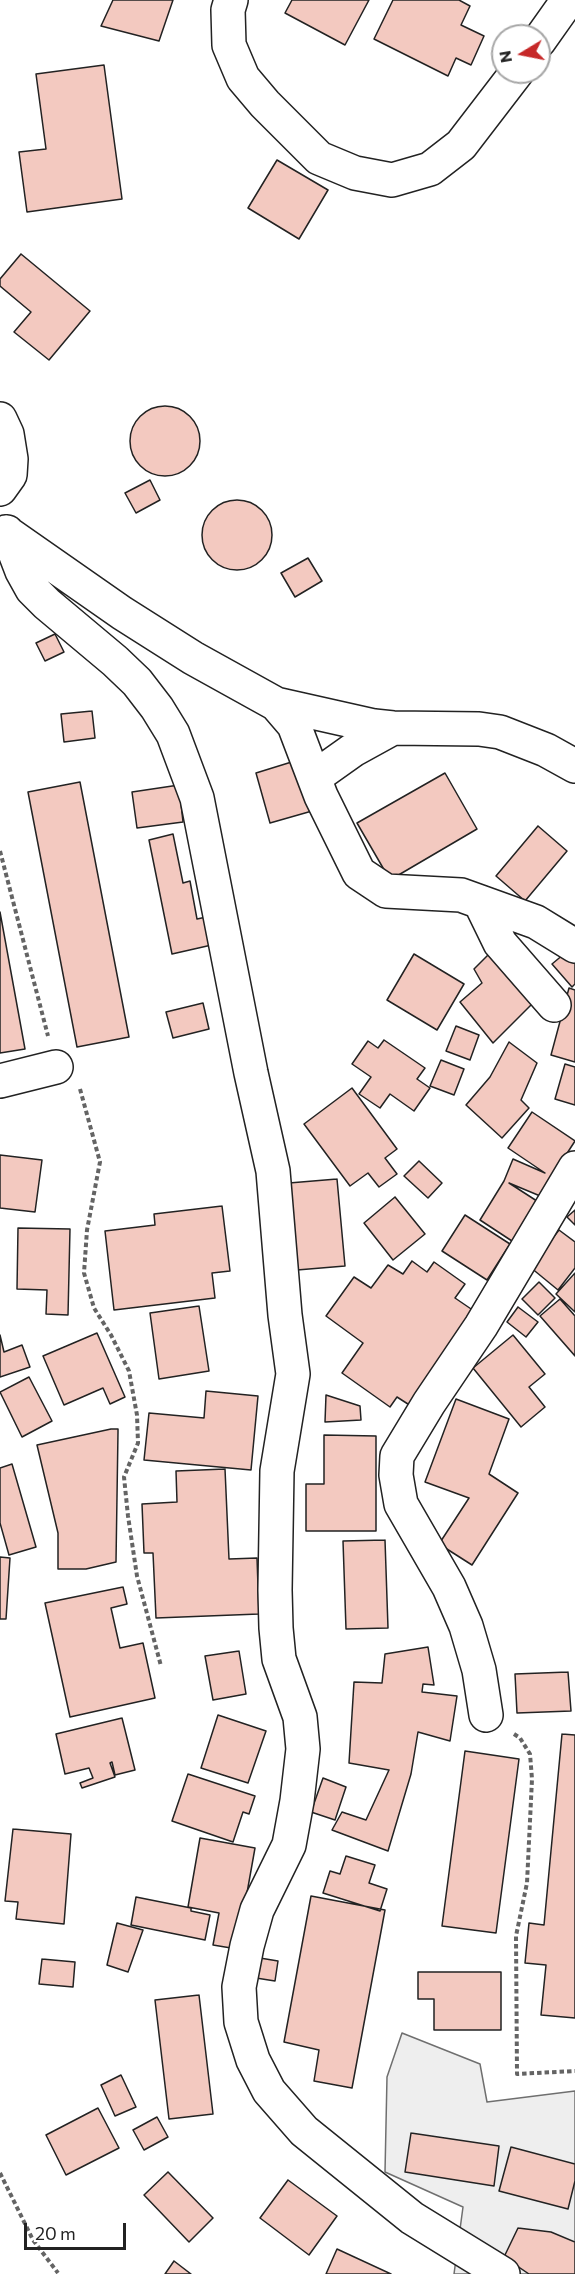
<!DOCTYPE html>
<html>
<head>
<meta charset="utf-8">
<style>
  body { margin:0 }
  #map { position:relative; width:575px; height:2274px; overflow:hidden; background:#fff; font-family:Commissioner,sans-serif }
  canvas { display:block }
  .north { position:absolute; left:491px; top:24px; width:60px; height:60px; box-sizing:border-box; background:#fff; border:2px solid #a7a7a7; border-radius:50%; rotate:260deg; font-size:16px; font-weight:700; line-height:24px; text-align:center; color:#222 }
  .north::after { content:''; display:block; margin:auto; width:21px; height:27px; background:#c62828; clip-path:polygon(50% 0,100% 100%,50% 72%,0 100%) }
  .scale { position:absolute; left:24px; top:2223px; width:102px; height:27px; box-sizing:border-box; border:3px solid #222; border-top:0; padding-left:8px; font-size:18px; line-height:21px; white-space:nowrap; color:#222; -webkit-text-stroke:4px #fff; paint-order:stroke }
</style>
</head>
<body>
<div id="map">
<canvas width="575" height="2274"></canvas>
<div class="north">N</div>
<div class="scale">20 m</div>
</div>
<script>
const c = document.querySelector('canvas').getContext('2d');
c.lineJoin = 'round';
function fill(path, color) { c.fillStyle = color; c.fill(path, 'evenodd'); }
const poly = rows => new Path2D(rows.map(r => 'M' + r).join(''));
function trace(path, color, width, dash) { c.strokeStyle = color; c.lineWidth = width; c.lineCap = dash ? 'butt' : 'round'; c.setLineDash(dash || []); c.stroke(path); }
const green = poly([
  [402,2033,480,2064,487,2102,575,2091,575,2274,454,2274,463,2207,385,2172,387,2077,402,2033]
]);
const building = poly([
  [113,0,173,0,159,41,101,26,113,0],
  [292,0,369,0,345,45,285,13,292,0],
  [393,0,459,0,470,6,461,25,484,36,471,65,456,58,448,76,374,39,393,0],
  [104,65,122,199,27,212,19,152,46,149,36,74,104,65],
  [277,160,328,190,299,239,248,208,277,160],
  [21,254,90,311,49,360,14,332,31,312,0,286,0,279,21,254],
  '130 441a35 35 0 1 1 70 0a35 35 0 1 1-70 0Z',
  [150,480,160,500,136,513,125,493,150,480],
  '202 535a35 35 0 1 1 70 0a35 35 0 1 1-70 0Z',
  [308,558,322,581,295,597,281,573,308,558],
  [55,634,64,652,45,661,36,643,55,634],
  [92,711,95,738,64,742,61,714,92,711],
  [298,760,312,811,270,823,256,773,298,760],
  [445,773,477,829,390,880,357,823,445,773],
  [80,782,129,1037,77,1047,28,792,80,782],
  [179,785,183,822,137,828,132,792,179,785],
  [538,826,567,851,525,901,496,876,538,826],
  [173,834,183,883,190,881,197,919,211,916,216,944,172,954,149,840,173,834],
  [0,912,25,1049,0,1053,0,912],
  [570,949,575,955,575,984,572,987,552,964,570,949],
  [493,950,535,1001,493,1043,460,1002,482,983,474,969,493,950],
  [414,954,464,984,437,1030,387,1000,414,954],
  [569,988,575,990,575,1062,551,1055,569,988],
  [203,1003,209,1029,173,1038,166,1012,203,1003],
  [456,1026,479,1035,470,1060,446,1051,456,1026],
  [384,1040,425,1068,417,1079,430,1088,414,1111,390,1094,380,1108,359,1094,371,1077,352,1064,368,1041,378,1048,384,1040],
  [509,1042,537,1063,521,1100,529,1108,502,1138,466,1105,490,1077,509,1042],
  [441,1060,464,1069,454,1095,430,1086,441,1060],
  [565,1064,575,1067,575,1105,555,1099,565,1064],
  [352,1088,397,1149,385,1158,397,1174,379,1187,368,1173,350,1186,304,1124,352,1088],
  [532,1112,575,1141,553,1175,545,1198,509,1183,540,1203,515,1243,480,1220,504,1181,513,1159,545,1173,508,1148,532,1112],
  [0,1155,42,1160,35,1212,0,1208,0,1155],
  [419,1161,442,1183,428,1198,404,1176,419,1161],
  [337,1179,345,1266,297,1270,289,1183,337,1179],
  [395,1197,425,1234,393,1260,364,1223,395,1197],
  [222,1206,230,1271,212,1273,215,1298,114,1310,105,1231,155,1225,154,1214,222,1206],
  [575,1210,575,1225,567,1217,575,1210],
  [465,1215,510,1244,487,1280,442,1251,465,1215],
  [18,1228,70,1229,68,1315,46,1314,47,1290,17,1289,18,1228],
  [559,1230,575,1242,575,1268,558,1290,530,1267,559,1230],
  [412,1261,427,1272,434,1262,465,1284,455,1298,477,1313,411,1406,397,1397,390,1407,342,1373,363,1343,326,1316,354,1277,371,1288,388,1265,403,1274,412,1261],
  [575,1273,575,1312,556,1294,575,1273],
  [539,1282,555,1298,538,1315,522,1299,539,1282],
  [560,1299,575,1316,575,1356,540,1316,560,1299],
  [199,1306,209,1371,159,1379,150,1313,199,1306],
  [518,1307,538,1322,526,1337,507,1322,518,1307],
  [97,1333,125,1397,110,1404,103,1388,64,1405,43,1356,97,1333],
  [0,1335,4,1352,22,1345,30,1367,0,1377,0,1335],
  [513,1335,545,1374,529,1387,545,1407,521,1427,473,1368,513,1335],
  [29,1377,52,1421,22,1437,0,1392,29,1377],
  [206,1391,258,1396,251,1470,144,1460,149,1413,204,1418,206,1391],
  [326,1395,360,1406,361,1420,325,1422,326,1395],
  [456,1399,509,1419,489,1474,518,1493,472,1565,439,1544,469,1498,425,1482,456,1399],
  [111,1429,118,1429,118,1432,116,1562,86,1569,58,1569,58,1533,37,1445,111,1429],
  [324,1435,376,1436,376,1531,306,1531,306,1484,324,1484,324,1435],
  [12,1464,36,1547,9,1555,0,1523,0,1468,12,1464],
  [225,1469,229,1559,257,1558,259,1614,156,1618,153,1553,144,1553,142,1504,177,1502,176,1471,225,1469],
  [385,1540,388,1628,346,1629,343,1541,385,1540],
  [0,1557,10,1558,6,1619,0,1619,0,1557],
  [123,1587,127,1604,111,1608,120,1648,143,1643,155,1698,70,1717,45,1603,123,1587],
  [428,1647,434,1685,423,1684,422,1692,457,1696,450,1741,418,1732,411,1774,388,1851,332,1830,342,1812,366,1820,389,1770,349,1763,354,1682,382,1683,385,1654,428,1647],
  [239,1651,246,1694,213,1700,205,1656,239,1651],
  [568,1672,571,1711,517,1713,515,1674,568,1672],
  [218,1715,266,1731,248,1783,201,1768,218,1715],
  [122,1718,135,1770,115,1775,112,1762,110,1763,115,1777,82,1788,80,1783,93,1778,89,1768,65,1774,56,1734,122,1718],
  [562,1734,575,1735,575,2018,541,2015,546,1965,525,1963,529,1923,544,1925,562,1734],
  [465,1751,519,1759,496,1933,442,1926,465,1751],
  [188,1774,255,1796,249,1814,243,1812,233,1842,172,1821,188,1774],
  [323,1778,346,1787,335,1820,311,1812,323,1778],
  [13,1829,71,1834,64,1924,16,1919,18,1902,5,1901,13,1829],
  [200,1838,255,1848,237,1949,213,1945,219,1913,188,1907,200,1838],
  [346,1856,375,1865,369,1883,387,1889,380,1911,323,1893,330,1871,340,1874,346,1856],
  [311,1896,385,1910,352,2088,314,2081,319,2050,284,2042,311,1896],
  [136,1897,191,1908,191,1911,210,1915,205,1940,131,1925,136,1897],
  [117,1923,143,1930,128,1972,107,1965,117,1923],
  [260,1958,278,1961,275,1981,256,1978,260,1958],
  [42,1959,75,1962,73,1987,39,1984,42,1959],
  [418,1972,501,1972,501,2030,434,2030,434,1999,418,1999,418,1972],
  [199,1995,213,2114,169,2119,155,2000,199,1995],
  [121,2075,136,2107,115,2116,101,2085,121,2075],
  [98,2108,119,2148,66,2175,46,2135,98,2108],
  [157,2117,168,2137,144,2150,133,2130,157,2117],
  [411,2133,499,2146,494,2186,405,2172,411,2133],
  [511,2147,575,2164,575,2181,568,2209,499,2191,511,2147],
  [168,2172,213,2218,189,2242,144,2195,168,2172],
  [288,2180,337,2216,309,2255,260,2218,288,2180],
  [518,2228,551,2232,575,2242,575,2274,529,2274,504,2257,518,2228],
  [337,2249,391,2274,326,2274,337,2249],
  [174,2261,191,2274,165,2274,174,2261]
]);
const path = poly([
  [0,851,48,1036],
  [80,1089,100,1162,87,1230,84,1273,94,1308,111,1335,129,1371,137,1415,138,1443,124,1477,128,1516,137,1576,161,1666],
  [514,1734,520,1738,530,1754,532,1779,527,1883,516,1936,517,2074,575,2071],
  [0,2173,33,2240,58,2273]
]);
const minor = poly([
  [231,0,228,10,229,45,243,78,265,104,319,158,355,173,392,180,430,169,461,145,517,72],
  [539,41,568,0],
  [0,419,7,434,11,459,10,475,0,489],
  [6,532,122,613,193,658,276,704,294,725,321,796,359,873,386,891,461,895,536,922,575,946],
  [7,532,22,571,32,589,47,604,115,661,137,682,157,708,173,734,197,798,251,1073,273,1171,285,1315,293,1374,277,1471,275,1590,276,1628,279,1659,300,1717,303,1749,297,1801,289,1845,257,1910,247,1946,239,1987,241,2022,253,2060,269,2091,304,2131,412,2218,503,2274],
  [276,704,374,726,393,728,479,729,500,732,546,750,575,766],
  [315,777,353,750,393,728],
  [480,902,500,943,554,1005],
  [0,1081,56,1067],
  [486,1715,479,1670,466,1626,449,1587,401,1504,396,1475,397,1456,429,1403,481,1326,575,1168]
]);
fill(green, '#eee');
trace(green, '#6f6f6f', 1.5);
fill(building, '#f3c9c0');
trace(building, '#222', 1.5);
trace(minor, '#222', 36);
trace(path, '#646464', 4, [4.5, 3]);
trace(minor, '#fff', 33);
</script>
</body>
</html>
